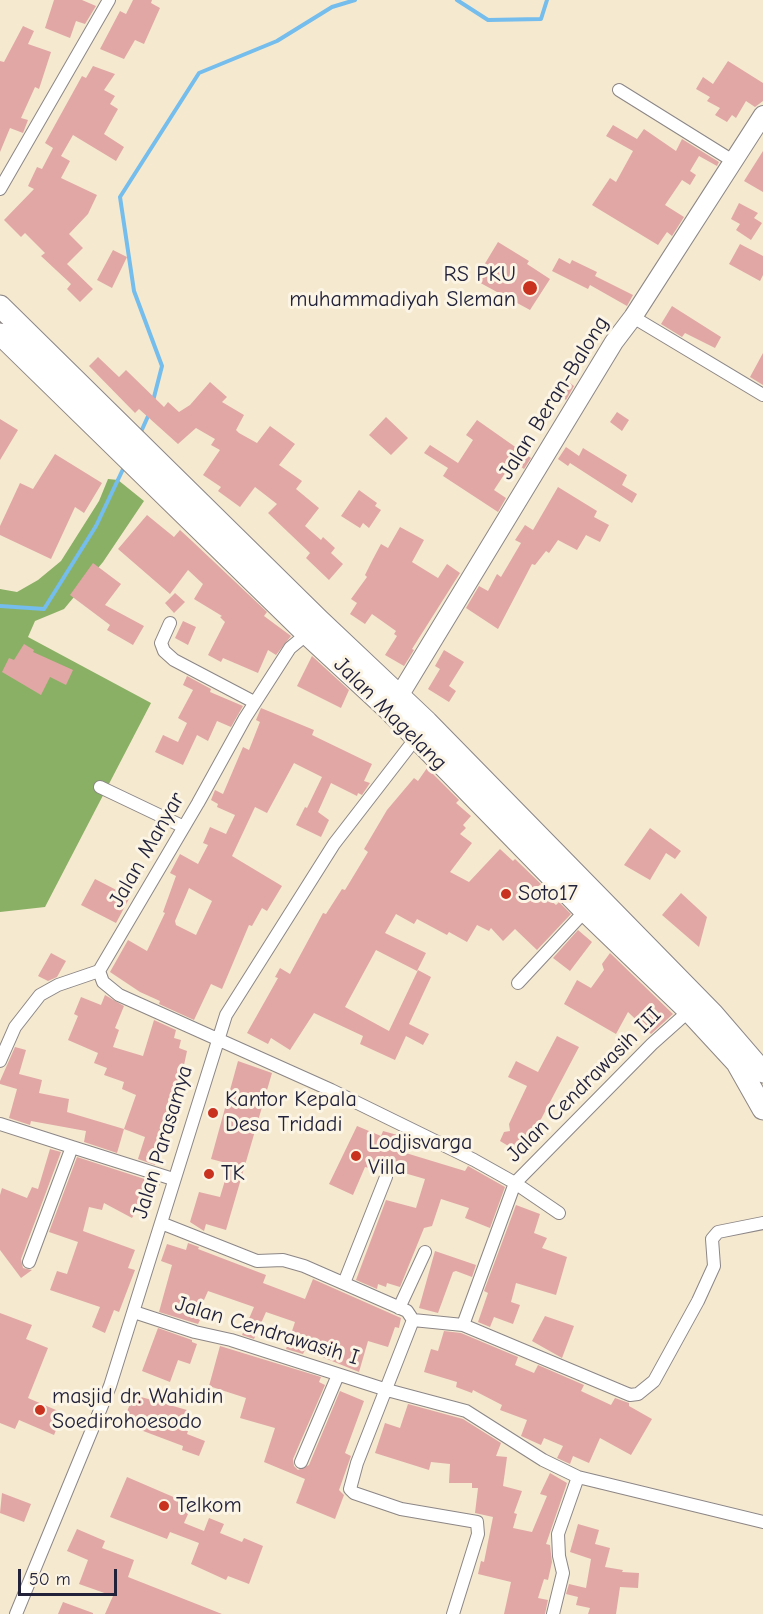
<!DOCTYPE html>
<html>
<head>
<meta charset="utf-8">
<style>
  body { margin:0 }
  #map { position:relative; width:763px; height:1614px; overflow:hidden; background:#f5e9d0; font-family:"Comic Neue",sans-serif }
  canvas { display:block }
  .scale { position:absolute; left:18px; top:1569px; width:99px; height:27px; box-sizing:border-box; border:3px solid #22223b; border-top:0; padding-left:8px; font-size:18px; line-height:21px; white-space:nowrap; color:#22223b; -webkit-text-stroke:4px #fcf5e5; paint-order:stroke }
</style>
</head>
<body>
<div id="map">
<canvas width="763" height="1614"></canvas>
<div class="scale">50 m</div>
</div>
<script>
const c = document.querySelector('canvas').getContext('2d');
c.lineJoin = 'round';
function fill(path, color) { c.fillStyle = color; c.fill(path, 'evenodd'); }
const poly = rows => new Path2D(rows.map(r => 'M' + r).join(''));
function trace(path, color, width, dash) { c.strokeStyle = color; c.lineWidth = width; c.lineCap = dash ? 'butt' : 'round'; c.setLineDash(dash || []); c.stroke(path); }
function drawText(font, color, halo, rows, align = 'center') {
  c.font = font + ' "Comic Neue",sans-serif'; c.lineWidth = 6; c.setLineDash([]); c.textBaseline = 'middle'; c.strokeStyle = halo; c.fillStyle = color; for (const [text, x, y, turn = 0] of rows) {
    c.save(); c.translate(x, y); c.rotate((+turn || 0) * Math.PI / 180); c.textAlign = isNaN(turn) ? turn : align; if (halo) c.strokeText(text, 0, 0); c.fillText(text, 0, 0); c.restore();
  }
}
const forest = poly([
  [108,479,118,480,144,501,103,562,64,609,35,621,28,637,151,703,45,907,0,912,0,589,17,592,38,580,61,561,99,501]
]);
const stream = poly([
  [457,0,488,20,541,19,547,0],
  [153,401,162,366,134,291,120,197,199,73,277,41,332,7,355,0],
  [140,434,149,414],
  [0,606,44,609,96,526,125,465]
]);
const building = poly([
  [54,0,82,0,96,6,85,24,76,21,70,38,45,28],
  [133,0,152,0,151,3,160,8,144,44,135,40,124,59,100,49,120,11,126,14],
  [23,26,34,31,28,44,51,52,39,89,35,87,21,118,28,120,23,133,10,128,0,152,0,61,4,62],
  [728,61,763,83,763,101,755,107,746,101,736,118,732,115,727,122,715,115,720,108,707,101,710,97,696,89,703,77,713,84],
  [93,66,115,74,104,90,115,96,110,104,118,109,104,134,124,147,116,161,73,135,61,156,70,161,61,178,97,195,88,214,69,234,83,248,67,264,93,289,80,302,67,289,71,284,41,256,45,253,25,233,21,237,4,220,34,189,28,186,37,167,42,169,53,148,45,143,82,76,86,78],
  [613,125,637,139,644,129,676,151,682,139,719,162,717,166,699,156,690,171,696,175,690,185,682,180,665,205,684,217,672,236,667,232,658,245,592,205,610,178,616,182,633,151,606,136],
  [763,151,763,192,744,181],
  [739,203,758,213,754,218,762,223,751,240,736,230,740,224,731,219],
  [498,242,529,261,527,264,550,279,530,310,475,280],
  [740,244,763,256,763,275,760,281,729,264],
  [113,250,127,257,112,288,97,280],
  [559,258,570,264,572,260,597,272,595,276,633,295,627,306,590,285,588,289,552,271],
  [672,306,721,337,715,348,685,333,682,337,661,324],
  [763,353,763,385,750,377],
  [98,357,119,377,126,370,164,407,168,402,179,412,190,405,210,382,227,397,222,402,244,415,236,430,239,433,257,443,270,426,295,444,279,465,302,481,296,489,319,508,305,526,321,540,323,537,335,548,331,553,343,564,329,580,306,558,310,553,268,513,277,504,255,487,240,507,218,491,221,487,203,475,220,450,211,445,215,439,196,428,178,444,139,409,135,413,89,366],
  [570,383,574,386,566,400,561,396],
  [617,412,629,420,622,431,610,422],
  [386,417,408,438,391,455,369,435],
  [0,419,18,430,0,460],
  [477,420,531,458,524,469,513,461,494,490,506,498,498,512,443,476,448,468,424,453,430,445,458,463,473,440,466,435],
  [566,447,579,456,583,448,627,475,622,485,637,494,632,503,570,463,568,466,558,459],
  [55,454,102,483,84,513,75,507,51,559,0,535,0,526,20,483,33,489],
  [558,487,597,511,594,517,609,525,600,542,586,535,577,550,558,540,549,553,546,551,535,565,532,564,498,629,466,608,479,586,488,591,497,574,501,577,521,543,515,540,525,525,533,530],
  [359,490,377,503,375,506,381,510,369,528,363,523,360,528,341,516],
  [147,515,174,537,180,530,192,541,267,612,264,616,291,636,276,655,268,650,258,673,223,658,221,662,208,655,225,622,220,617,222,616,194,599,203,584,188,570,170,594,118,549],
  [400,527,424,540,412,562,438,578,447,564,460,573,412,649,414,650,404,666,385,655,397,636,394,634,396,631,372,614,365,624,350,614,357,603,351,599,367,577,365,575,373,559,381,544,388,548],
  [93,563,121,584,105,605,144,626,133,645,107,630,110,625,70,595],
  [175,593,185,602,174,613,165,603],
  [183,621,196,627,188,645,175,638],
  [24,644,34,650,33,652,73,670,66,685,50,677,41,695,2,672,9,658,14,660],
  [444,650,464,662,449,686,456,691,449,702,428,689,440,669,435,666],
  [312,656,349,690,341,708,297,686],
  [187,676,211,689,210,692,243,706,231,727,217,721,208,741,197,735,183,765,155,752,163,735,178,742,187,723,178,718,193,690,183,685],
  [261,708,314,730,312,735,372,764,364,781,370,783,362,795,358,793,357,796,331,783,318,812,329,820,321,837,296,825,305,807,307,808,322,777,294,763,267,813,255,807,232,856,282,886,267,911,262,908,252,926,249,925,222,989,211,984,194,1020,159,1004,160,1001,140,992,110,972,128,940,147,951,165,913,163,912,176,876,170,873,180,854,198,864,208,845,203,843,210,827,226,834,235,815,217,807,218,804,211,800,215,790,223,794,243,747,249,750,260,722,256,720],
  [189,888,212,901,196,935,176,925,175,921],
  [427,768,459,800,456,803,471,816,463,825,466,828,460,834,472,843,450,872,469,882,500,849,513,861,515,859,541,884,536,888,556,905,559,902,571,914,537,950,515,929,503,941,491,928,489,931,477,925,467,942,449,932,447,935,417,919,414,924,396,914,385,933,426,953,417,971,376,950,345,1007,389,1031,418,970,431,977,409,1024,429,1034,423,1045,406,1036,395,1060,360,1044,363,1036,314,1013,290,1050,271,1038,268,1044,247,1033,278,978,275,977,280,968,290,974,323,913,326,914,342,889,345,890,368,852,364,849,387,810,414,778,418,781],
  [650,828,681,851,675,859,666,853,650,880,624,865],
  [95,879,130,897,116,923,81,905],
  [681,893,707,917,699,947,662,915],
  [578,930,592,942,570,971,553,958],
  [51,953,66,961,57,977,48,981,38,976],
  [610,953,673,1014,651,1034,628,1012,616,1034,564,1004,577,980,591,988,604,970,602,964],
  [105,995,124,1006,115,1028,119,1030,113,1047,143,1056,154,1020,176,1030,174,1038,181,1040,179,1048,187,1051,175,1107,155,1165,138,1159,145,1137,124,1129,136,1095,122,1089,124,1082,104,1075,107,1068,94,1063,98,1053,68,1040,78,1016,74,1014,81,997,101,1005],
  [557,1036,579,1047,520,1159,510,1147,500,1141,504,1132,510,1131,509,1124,527,1086,508,1077,516,1061,538,1072],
  [15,1047,26,1050,19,1074,42,1080,39,1093,69,1099,67,1112,124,1129,117,1153,84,1142,86,1131,31,1121,30,1125,9,1118,17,1089,0,1084,0,1081],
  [238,1061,272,1073,226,1230,206,1224,204,1231,190,1222,199,1192,220,1197,230,1164,211,1159],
  [357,1126,381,1136,383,1131,401,1136,396,1150,465,1171,468,1166,505,1187,490,1228,465,1218,469,1208,441,1199,432,1226,424,1228,400,1287,387,1283,386,1287,378,1284,377,1289,356,1280,386,1200,416,1208,425,1179,394,1170,393,1173,388,1169,380,1171,365,1167,353,1195,329,1184],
  [50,1149,61,1152,21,1259,23,1268,32,1270,21,1278,0,1250,0,1195,2,1188,27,1198,32,1187,38,1189],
  [77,1157,160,1184,156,1194,152,1193,147,1206,140,1204,132,1218,104,1203,102,1210,89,1207,83,1231,135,1250,128,1268,135,1270,119,1312,114,1310,105,1333,92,1327,100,1307,50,1290,57,1271,67,1274,78,1242,49,1232],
  [516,1205,540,1214,534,1233,547,1238,542,1248,567,1257,556,1295,516,1283,511,1302,520,1305,513,1324,494,1317,490,1327,478,1322,488,1293,484,1291],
  [188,1243,199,1247,198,1249,266,1275,263,1283,305,1299,313,1279,315,1280,401,1318,399,1328,395,1327,388,1347,368,1341,359,1372,305,1350,303,1354,286,1349,295,1322,266,1312,254,1339,242,1335,254,1307,208,1291,196,1318,200,1320,198,1324,159,1312,172,1265,161,1261,167,1244,186,1250],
  [435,1251,476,1265,472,1277,456,1271,453,1272,438,1313,419,1308],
  [0,1313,32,1325,26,1339,48,1348,28,1398,63,1413,54,1435,19,1420,15,1429,0,1423],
  [545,1316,574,1326,562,1358,532,1341],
  [158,1328,192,1340,192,1342,197,1344,190,1364,178,1360,170,1382,142,1371],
  [444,1331,461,1333,518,1357,515,1365,534,1373,538,1365,584,1385,581,1391,611,1405,615,1398,629,1403,629,1406,652,1419,631,1455,600,1438,589,1463,573,1456,570,1464,557,1458,563,1446,544,1438,541,1445,521,1436,527,1420,500,1410,502,1405,473,1390,472,1393,456,1387,457,1382,424,1372,431,1349,438,1351],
  [220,1346,321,1377,319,1382,325,1385,293,1459,294,1466,298,1470,309,1465,340,1391,364,1401,345,1453,351,1456,339,1490,344,1495,335,1519,296,1503,305,1479,264,1462,275,1428,240,1418,246,1398,209,1386],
  [134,1395,187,1410,184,1419,191,1421,187,1434,205,1441,199,1456,182,1450,183,1446,122,1423],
  [408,1404,463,1419,501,1443,496,1456,507,1457,503,1486,522,1491,514,1513,517,1514,513,1528,532,1532,547,1496,540,1494,550,1473,567,1483,546,1544,550,1545,552,1562,548,1580,544,1579,538,1598,548,1600,545,1614,504,1614,511,1582,478,1574,481,1561,484,1562,493,1517,475,1513,478,1488,472,1488,472,1483,449,1483,450,1464,431,1462,429,1470,375,1453,385,1423,400,1428],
  [127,1477,192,1505,184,1523,204,1531,209,1518,224,1524,220,1533,242,1542,244,1538,263,1546,249,1584,228,1576,226,1580,191,1564,199,1543,170,1532,167,1539,110,1517],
  [2,1493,31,1504,24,1522,0,1513],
  [578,1524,599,1530,595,1544,610,1548,605,1567,623,1570,622,1572,639,1573,638,1588,620,1587,616,1614,588,1614,590,1608,576,1605,578,1597,566,1594,569,1584,586,1588,591,1559,570,1552],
  [77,1529,105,1541,102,1548,134,1560,128,1577,222,1614,105,1614,113,1596,79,1584,88,1560,67,1551],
  [63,1602,93,1613,93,1614,58,1614]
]);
const minor = poly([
  [619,90,733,161],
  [0,189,109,0],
  [633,317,763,395],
  [170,623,161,643,164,651,174,660,254,702],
  [307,634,290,648,245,718,198,803,99,971,103,982,119,995,331,1090,474,1160,515,1183,652,1044,689,1011],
  [100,787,184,827],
  [518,983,585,911],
  [0,1061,15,1027,40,995,58,985,99,971],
  [0,1124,72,1147],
  [161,1223,257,1261,283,1260,304,1266,407,1311,413,1320,463,1325,630,1395,638,1394,654,1381,698,1301,714,1266,712,1239,718,1232,763,1223],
  [29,1262,72,1147,173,1179],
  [344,1283,386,1177],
  [399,1308,425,1252],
  [134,1312,195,1332,231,1340,387,1390,466,1411,543,1460,578,1477,763,1522],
  [413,1320,357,1463,350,1489,354,1493,401,1509,477,1522,478,1534,453,1614],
  [463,1325,515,1183,559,1213],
  [301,1462,338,1375],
  [16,1614,110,1386,226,1015,334,844,419,734],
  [553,1614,563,1573,559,1556,558,1534,578,1477]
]);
const secondary = poly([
  [389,706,399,696,614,342,633,317,763,115]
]);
const trunk = poly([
  [0,306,319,620,427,722,713,1014,763,1072],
  [0,334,307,634,387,708,585,911,689,1011,737,1063,763,1109]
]);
const markers = [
  [530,288,8,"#c8321e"],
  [506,894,6,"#c8321e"],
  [213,1113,6,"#c8321e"],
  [356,1156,6,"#c8321e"],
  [209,1174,6,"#c8321e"],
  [40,1410,6,"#c8321e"],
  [164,1506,6,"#c8321e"]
];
const poiNames = [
  ["RS PKU",516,275,"right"],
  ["muhammadiyah Sleman",516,300,"right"],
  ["Soto17",518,894],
  ["Kantor Kepala",225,1100],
  ["Desa Tridadi",225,1125],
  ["Lodjisvarga",368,1143],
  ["Villa",368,1168],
  ["TK",221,1174],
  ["masjid dr. Wahidin",52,1397],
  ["Soedirohoesodo",52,1422],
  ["Telkom",176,1506]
];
const streetNames = [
  ["Jalan Beran-Balong",554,398,-58],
  ["Jalan Magelang",390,714,45],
  ["Jalan Manyar",147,850,-60],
  ["Jalan Cendrawasih III",584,1085,-45],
  ["Jalan Parasamya",163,1142,-73],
  ["Jalan Cendrawasih I",267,1331,17]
];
fill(forest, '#8ab065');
trace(stream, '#74bdec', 4);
fill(building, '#e1a7a5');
trace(minor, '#8c8686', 14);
trace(secondary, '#8c8686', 20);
trace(trunk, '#8c8686', 23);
trace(minor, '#fff', 12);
trace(secondary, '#fff', 18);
trace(trunk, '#fff', 21);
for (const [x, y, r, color] of markers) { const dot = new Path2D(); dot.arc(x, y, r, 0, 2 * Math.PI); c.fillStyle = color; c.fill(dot); trace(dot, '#fcf5e5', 2); }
drawText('22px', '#22223b', '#fcf5e5', poiNames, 'left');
drawText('22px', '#22223b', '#fcf5e5', streetNames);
</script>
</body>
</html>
